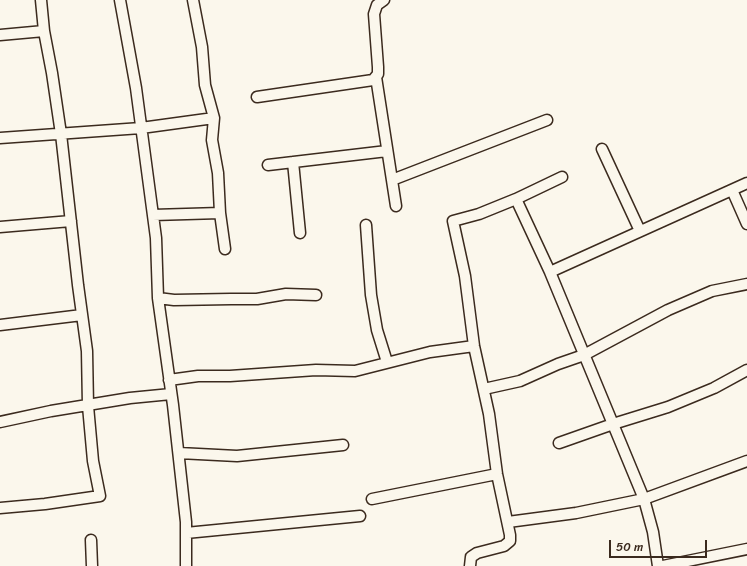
<!DOCTYPE html>
<html>
<head>
<meta charset="utf-8">
<style>
  body { margin:0 }
  #map { position:relative; width:747px; height:566px; overflow:hidden; background:#fbf7ec; font-family:Sriracha,sans-serif }
  canvas { display:block }
  .scale { position:absolute; left:609px; top:540px; width:98px; height:18px; box-sizing:border-box; border:2px solid #3b2a1e; border-top:0; padding-left:5px; font-size:12px; line-height:14px; white-space:nowrap; color:#3b2a1e; -webkit-text-stroke:3px #fbf7ec; paint-order:stroke }
</style>
</head>
<body>
<div id="map">
<canvas width="747" height="566"></canvas>
<div class="scale">50 m</div>
</div>
<script>
const c = document.querySelector('canvas').getContext('2d');
c.lineJoin = 'round';
const poly = rows => new Path2D(rows.map(r => 'M' + r).join(''));
function trace(path, color, width, dash) { c.strokeStyle = color; c.lineWidth = width; c.lineCap = dash ? 'butt' : 'round'; c.setLineDash(dash || []); c.stroke(path); }
const minor = poly([
  [120,0,136,88,156,238,158,298,173,405,186,522,186,566],
  [193,0,202,47,205,85,214,118,212,140,218,173,220,213,225,249],
  [0,35,44,31],
  [376,77,396,206],
  [257,97,373,80,378,74,378,67,374,14,377,5,384,0],
  [0,138,141,128,214,118],
  [602,149,640,231],
  [293,162,300,233],
  [268,165,387,151],
  [392,180,547,120],
  [732,190,747,224],
  [516,199,562,177],
  [153,215,220,213],
  [366,225,371,295,377,330,387,362],
  [0,227,71,221],
  [550,272,747,183],
  [158,298,174,300,231,299,257,299,286,294,316,295],
  [0,325,82,315],
  [169,380,198,376,230,376,316,370,355,371,430,352,474,346],
  [484,389,520,381,558,364,584,355,668,310,712,291,747,284],
  [0,422,51,411,130,398,171,394],
  [559,443,613,424,668,407,714,388,747,370],
  [179,453,237,456,343,445],
  [372,499,497,474],
  [0,508,45,504,100,496,93,461,88,406,87,351,78,285,61,134,52,73,44,31,41,0],
  [508,522,576,513,644,499,747,461],
  [186,533,360,516],
  [91,540,92,566],
  [470,566,471,557,477,553,504,546,510,541,510,535,497,474,489,414,474,346,465,276,453,221,479,214,516,199,550,272,644,499,653,532,658,566],
  [663,566,747,549]
]);
trace(minor, '#3b2a1e', 13);
trace(minor, '#fbf7ec', 10);
</script>
</body>
</html>
